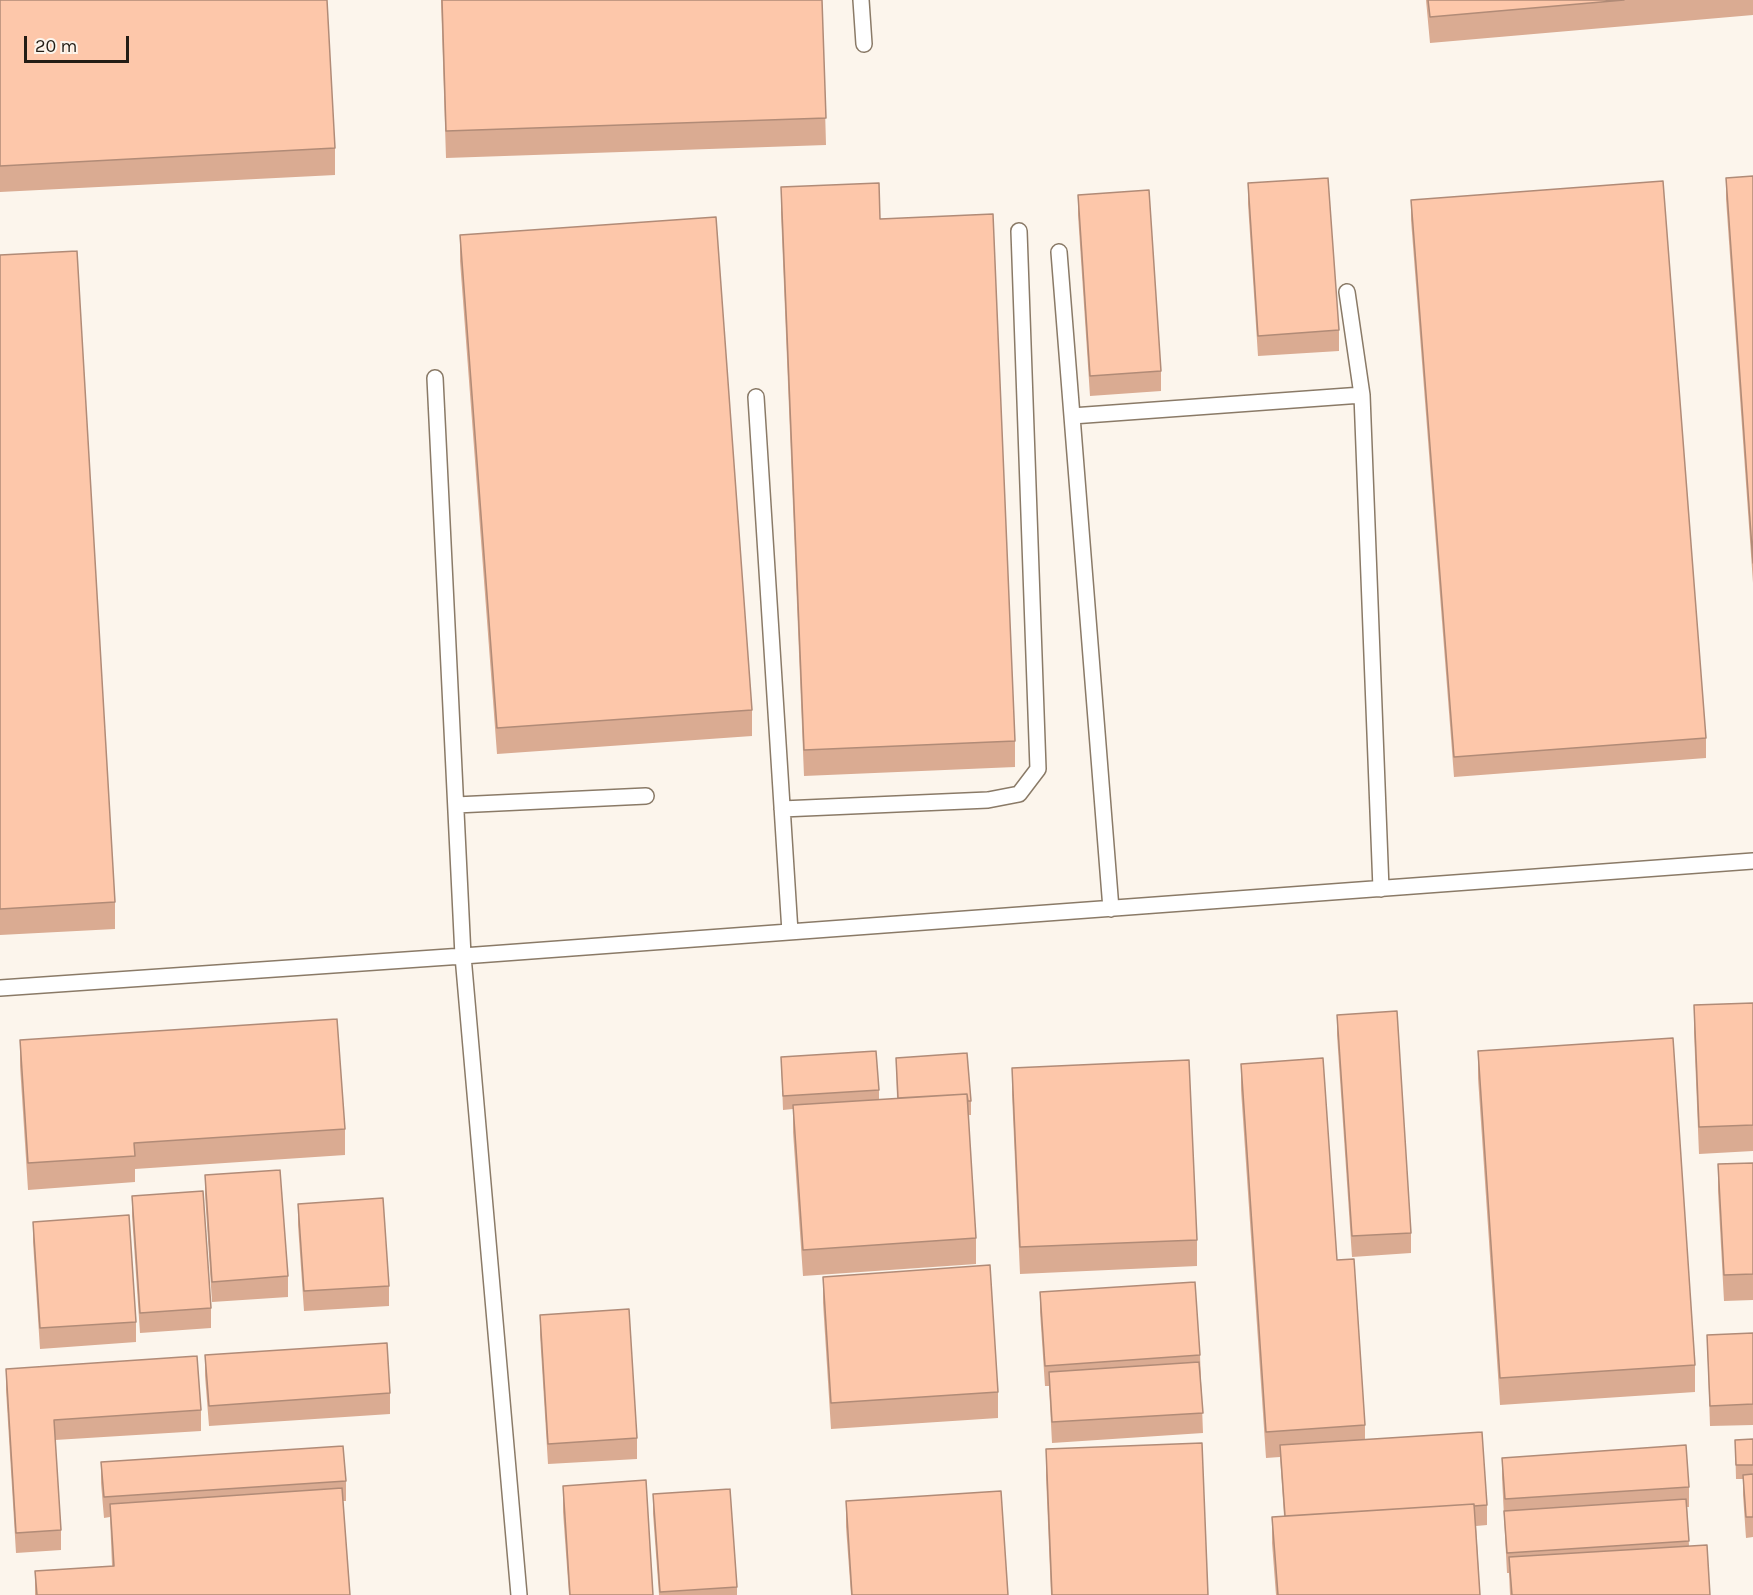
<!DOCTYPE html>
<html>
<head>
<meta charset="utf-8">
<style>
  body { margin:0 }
  #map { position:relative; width:1753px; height:1595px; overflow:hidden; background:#fcf5ec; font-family:Karla,sans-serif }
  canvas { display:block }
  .scale { position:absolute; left:24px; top:36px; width:105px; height:27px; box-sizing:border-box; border:3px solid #231d15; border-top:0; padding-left:8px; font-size:18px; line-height:21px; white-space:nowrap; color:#231d15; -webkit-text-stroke:4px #fcf5ec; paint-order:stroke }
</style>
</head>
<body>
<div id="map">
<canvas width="1753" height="1595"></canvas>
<div class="scale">20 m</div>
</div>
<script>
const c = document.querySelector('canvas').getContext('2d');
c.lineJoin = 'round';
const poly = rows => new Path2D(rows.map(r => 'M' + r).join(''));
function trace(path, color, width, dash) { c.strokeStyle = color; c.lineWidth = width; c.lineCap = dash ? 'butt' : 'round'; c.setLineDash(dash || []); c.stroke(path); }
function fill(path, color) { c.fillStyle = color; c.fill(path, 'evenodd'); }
const service = poly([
  [861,0,864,44],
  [1059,252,1111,909],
  [1347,292,1362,395,1381,889],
  [435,378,463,956,519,1595],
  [756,397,790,932],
  [1072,416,1362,395],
  [456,805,646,796],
  [782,809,988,800,1019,794,1038,769,1019,231],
  [0,988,463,956,1753,861]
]);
const wall = poly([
  [0,0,335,148,335,175,0,192],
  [441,0,822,0,826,145,446,158],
  [1426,0,1753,0,1753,15,1430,43],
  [1753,176,1753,583,1726,199,1726,178],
  [1248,183,1339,330,1339,351,1258,356,1248,204],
  [781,187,880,219,1015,741,1015,767,804,776,781,213],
  [1078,195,1161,371,1161,391,1090,396,1078,215],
  [1411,200,1706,738,1706,758,1454,777,1411,220],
  [460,235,752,710,752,736,497,754,460,261],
  [0,255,115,902,115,929,0,935],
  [1753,1003,1753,1151,1699,1154,1694,1032,1694,1005],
  [1337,1015,1411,1233,1411,1253,1352,1257,1337,1035],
  [20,1040,345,1129,345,1155,135,1169,135,1182,28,1190,20,1066],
  [1478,1051,1695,1365,1695,1392,1500,1405,1478,1078],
  [781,1057,879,1090,879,1100,897,1099,896,1058,971,1101,971,1115,968,1115,976,1238,976,1264,803,1276,793,1132,793,1109,783,1110],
  [1241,1064,1337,1260,1365,1425,1365,1440,1487,1505,1487,1525,1476,1526,1480,1595,1276,1595,1272,1543,1272,1517,1284,1516,1280,1457,1266,1458,1241,1090],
  [1012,1068,1197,1240,1197,1266,1020,1274,1012,1094],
  [1753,1163,1753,1300,1724,1301,1718,1191,1718,1164],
  [205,1175,288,1276,288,1297,212,1302,205,1195],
  [132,1196,211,1308,211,1328,140,1333,132,1216],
  [298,1204,389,1286,389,1306,304,1311,298,1225],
  [33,1222,136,1322,136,1342,40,1349,33,1242],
  [823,1277,998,1392,998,1418,831,1429,823,1303],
  [1040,1292,1200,1355,1203,1433,1052,1443,1049,1386,1045,1386,1040,1312],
  [540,1315,637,1438,637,1459,548,1464,540,1335],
  [1753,1333,1753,1425,1710,1426,1707,1335],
  [205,1355,390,1393,390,1414,209,1426,205,1376],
  [6,1369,201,1410,201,1431,55,1440,61,1530,61,1550,16,1553,6,1390],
  [1753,1439,1753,1537,1746,1538,1743,1495,1743,1479,1736,1479,1735,1440],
  [1046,1449,1208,1595,1051,1595,1046,1476],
  [1502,1458,1689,1487,1689,1507,1687,1507,1689,1546,1710,1595,1510,1595,1509,1573,1507,1573,1502,1478],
  [101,1462,346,1481,346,1501,343,1501,350,1595,35,1595,35,1571,112,1566,110,1517,104,1518,101,1483],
  [563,1486,653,1595,569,1595,563,1512],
  [653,1494,737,1587,737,1595,659,1595,653,1514],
  [846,1501,1008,1595,851,1595,846,1527]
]);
const building = poly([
  [0,0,327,0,335,148,0,166,0,0],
  [442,0,822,0,826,118,446,131,442,0],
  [1428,0,1624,0,1430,17,1428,0],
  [1753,176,1753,563,1726,178,1753,176],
  [1328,178,1339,330,1258,336,1248,183,1328,178],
  [1663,181,1706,738,1454,757,1411,200,1663,181],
  [879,183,880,219,993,214,1015,741,804,750,781,187,879,183],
  [1149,190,1161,371,1090,376,1078,195,1149,190],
  [716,217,752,710,497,728,460,235,716,217],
  [77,251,115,902,0,909,0,255,77,251],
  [1753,1003,1753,1125,1699,1127,1694,1005,1753,1003],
  [1397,1011,1411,1233,1352,1236,1337,1015,1397,1011],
  [337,1019,345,1129,134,1143,135,1156,28,1163,20,1040,337,1019],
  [1673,1038,1695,1365,1500,1378,1478,1051,1673,1038],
  [876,1051,879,1090,783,1096,781,1057,876,1051],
  [967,1053,971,1101,968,1101,967,1094,898,1098,896,1058,967,1053],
  [1323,1058,1337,1260,1354,1259,1365,1425,1266,1432,1241,1064,1323,1058],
  [1189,1060,1197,1240,1020,1247,1012,1068,1189,1060],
  [967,1094,976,1238,803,1250,793,1105,967,1094],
  [1753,1163,1753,1274,1724,1275,1718,1164,1753,1163],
  [280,1170,288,1276,212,1282,205,1175,280,1170],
  [203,1191,211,1308,140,1313,132,1196,203,1191],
  [383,1198,389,1286,304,1291,298,1204,383,1198],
  [129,1215,136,1322,40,1328,33,1222,129,1215],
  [990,1265,998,1392,831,1403,823,1277,990,1265],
  [1195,1282,1200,1355,1045,1366,1040,1292,1195,1282],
  [629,1309,637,1438,548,1444,540,1315,629,1309],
  [1753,1333,1753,1404,1710,1406,1707,1335,1753,1333],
  [387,1343,390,1393,209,1406,205,1355,387,1343],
  [197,1356,201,1410,54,1420,61,1530,16,1533,6,1369,197,1356],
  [1199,1362,1203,1413,1052,1422,1049,1372,1199,1362],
  [1482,1432,1487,1505,1474,1506,1474,1504,1285,1516,1280,1445,1482,1432],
  [1753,1439,1753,1465,1736,1465,1735,1440,1753,1439],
  [1202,1443,1208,1595,1052,1595,1046,1449,1202,1443],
  [1686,1445,1689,1487,1505,1499,1502,1458,1686,1445],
  [343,1446,346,1481,104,1497,101,1462,343,1446],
  [1753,1474,1753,1517,1746,1517,1743,1475,1753,1474],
  [646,1480,653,1595,570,1595,563,1486,646,1480],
  [342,1488,350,1595,37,1595,35,1571,114,1566,110,1504,342,1488],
  [730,1489,737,1587,660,1592,653,1494,730,1489],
  [1001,1491,1008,1595,852,1595,846,1501,1001,1491],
  [1686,1499,1689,1541,1507,1553,1504,1511,1686,1499],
  [1474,1504,1480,1595,1278,1595,1272,1517,1474,1504],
  [1707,1545,1710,1595,1512,1595,1509,1557,1707,1545]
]);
trace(service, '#8a7a67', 18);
trace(service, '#fff', 15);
fill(wall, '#daab92');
fill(building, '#fdc7aa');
trace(building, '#b18b77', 1.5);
</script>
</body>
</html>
